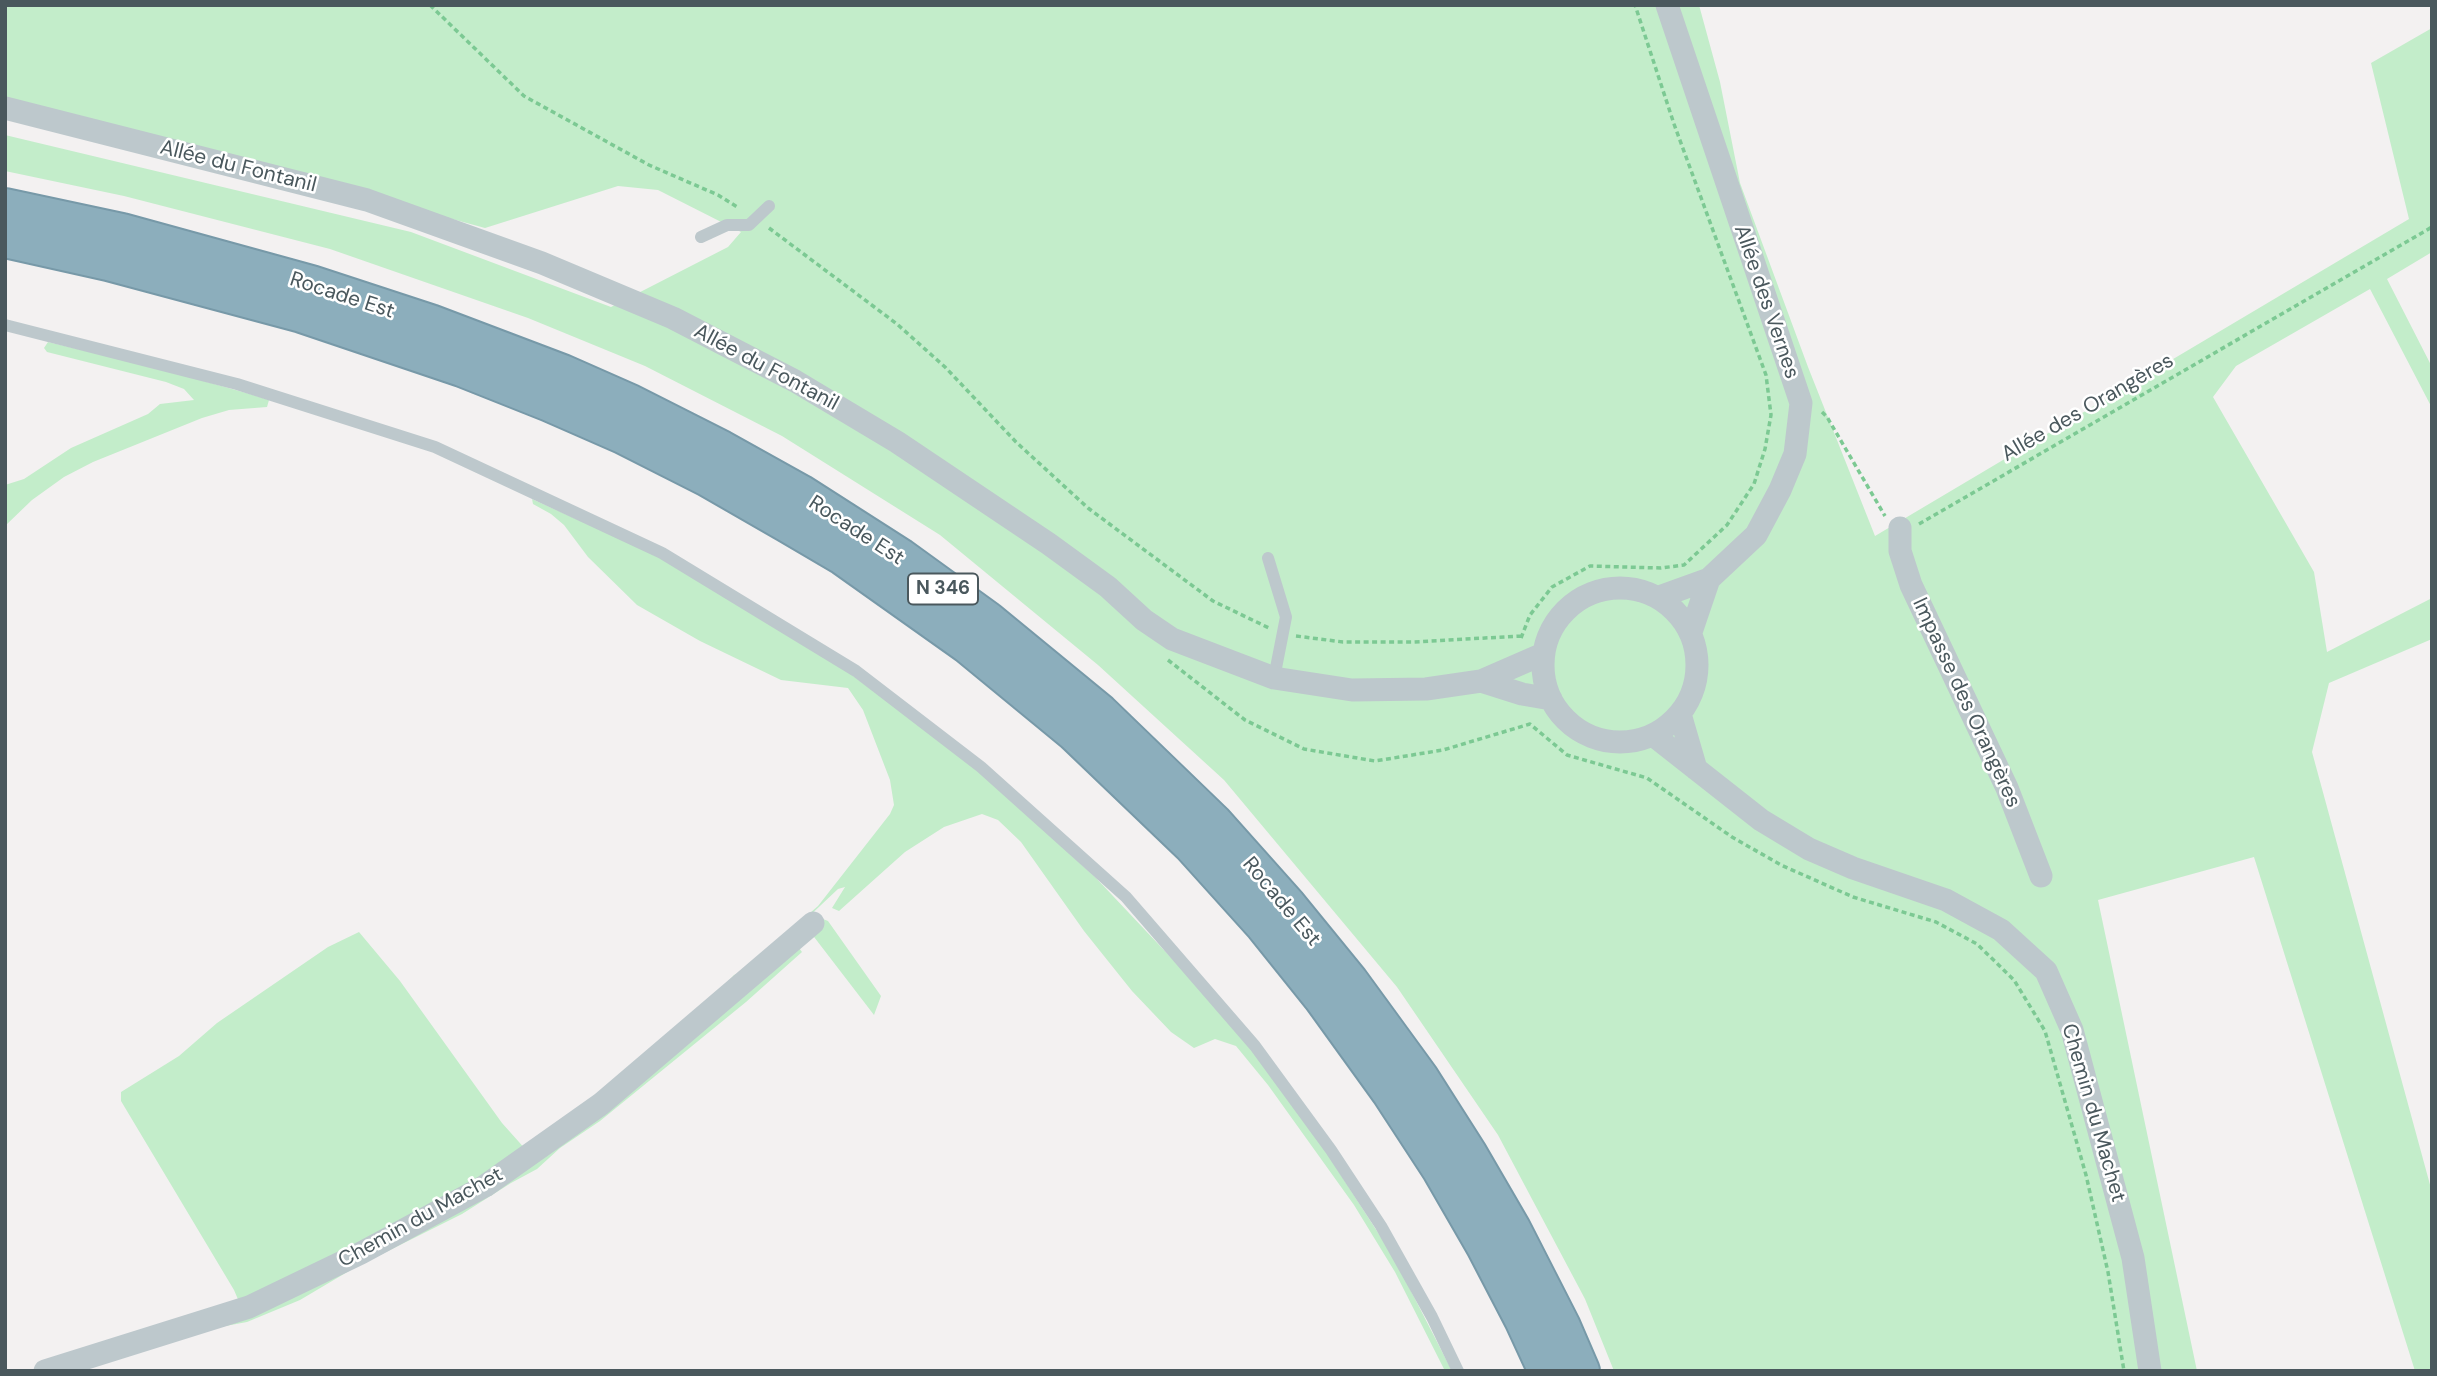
<!DOCTYPE html>
<html>
<head>
<meta charset="utf-8">
<style>
  body { margin:0 }
  #map { position:relative; width:2437px; height:1376px; overflow:hidden; background:#f3f1f1; font-family:"DM Sans",sans-serif }
  canvas { display:block }
  .frame { position:absolute; inset:0; border:7px solid #4a585d; pointer-events:none }
</style>
</head>
<body>
<div id="map">
<canvas width="2437" height="1376"></canvas>
<div class="frame"></div>
</div>
<script>
const c = document.querySelector('canvas').getContext('2d');
c.lineJoin = 'round';
function fill(path, color) { c.fillStyle = color; c.fill(path, 'evenodd'); }
const poly = rows => new Path2D(rows.map(r => 'M' + r).join(''));
function trace(path, color, width, dash) { c.strokeStyle = color; c.lineWidth = width; c.lineCap = dash ? 'butt' : 'round'; c.setLineDash(dash || []); c.stroke(path); }
function drawText(font, color, halo, rows, align = 'center') {
  c.font = font + ' "DM Sans",sans-serif'; c.lineWidth = 5; c.setLineDash([]); c.textBaseline = 'middle'; c.strokeStyle = halo; c.fillStyle = color; for (const [text, x, y, turn = 0] of rows) {
    c.save(); c.translate(x, y); c.rotate((+turn || 0) * Math.PI / 180); c.textAlign = isNaN(turn) ? turn : align; if (halo) c.strokeText(text, 0, 0); c.fillText(text, 0, 0); c.restore();
  }
}
const green = poly([
  [5,5,1699,5,1720,82,1740,183,1808,367,1875,536,2409,219,2371,63,2432,28,2432,252,2387,279,2432,367,2432,408,2370,289,2236,366,2213,397,2314,572,2327,652,2432,598,2432,639,2329,683,2312,752,2432,1192,2432,1371,2415,1371,2254,857,2098,900,2197,1371,1614,1371,1585,1299,1498,1135,1397,987,1224,780,1098,665,940,535,782,436,645,366,528,318,330,249,124,196,5,171,5,135,411,232,611,307,728,247,741,232,658,190,618,186,485,228,5,97],
  [48,342,150,366,250,394,269,400,267,407,229,410,202,418,93,462,64,477,32,500,5,526,5,485,24,479,71,448,148,414,160,404,194,400,184,389,166,382,47,352,44,348],
  [532,499,658,556,733,599,840,666,980,771,1096,878,1211,1000,1272,1073,1310,1127,1393,1256,1452,1371,1445,1371,1395,1272,1354,1205,1268,1085,1236,1046,1215,1039,1194,1048,1171,1032,1132,991,1084,931,1021,842,998,820,982,814,944,827,905,852,839,911,832,908,845,887,838,889,768,955,592,1104,530,1152,485,1183,336,1261,245,1303,246,1306,39,1371,29,1371,240,1304,234,1290,121,1101,121,1092,179,1056,217,1023,328,947,359,932,400,981,502,1123,527,1151,605,1091,706,1005,734,975,745,970,818,906,890,814,894,805,890,780,863,710,848,688,781,680,700,641,637,605,588,557,564,525,551,514,533,504],
  [823,919,828,921,881,996,874,1015,811,933,811,930],
  [796,944,802,952,746,1002,600,1121,560,1148,537,1169,511,1183,462,1214,354,1268,300,1300,247,1322,220,1327,464,1204]
]);
const path = poly([
  [430,5,524,96,649,165,718,195,739,208],
  [769,228,897,324,945,367,1016,442,1088,508,1213,601,1269,628],
  [1822,412,1827,417,1885,516],
  [1919,524,2432,227],
  [1296,636,1343,642,1413,642,1521,636],
  [1521,638,1530,615,1552,587,1590,566,1661,568,1684,565,1727,525,1754,484,1765,449,1771,415,1766,375,1674,124,1635,5],
  [1168,660,1245,720,1304,749,1375,761,1443,750,1530,724,1567,755,1647,778,1732,837,1781,865,1853,897,1936,922,1977,944,2014,980,2045,1031,2086,1175,2108,1272,2124,1371]
]);
const lane = poly([
  [701,237,727,225,749,225,769,206],
  [5,325,237,384,435,447,662,553,856,671,981,767,1126,897,1255,1046,1331,1150,1381,1226,1432,1317,1458,1371],
  [1268,558,1286,617,1274,678]
]);
const street = poly([
  [5,108,367,200,542,263,673,318,795,381,897,442,1049,544,1108,587,1144,620,1172,639,1274,678,1352,690,1426,689,1481,681,1543,654],
  [1900,528,1900,551,1911,585,2007,788,2041,876],
  '1543 665a77 77 0 1 1 154 0a77 77 0 1 1-154 0Z',
  [1659,597,1709,579,1756,535,1780,490,1795,454,1801,403,1667,5],
  [1691,632,1709,579],
  [1481,681,1522,694,1551,699],
  [1680,714,1696,769],
  [1653,735,1761,820,1809,849,1853,868,1946,900,2001,930,2046,971,2072,1030,2133,1258,2150,1371],
  [45,1371,249,1307,361,1253,485,1186,601,1104,813,923]
]);
const highway = poly([
  [5,208,122,233,311,285,430,324,562,374,630,404,721,450,800,494,900,558,987,621,1099,713,1213,823,1287,906,1349,982,1419,1078,1468,1155,1511,1229,1561,1327,1580,1371],
  [5,238,108,261,302,313,462,367,550,402,623,434,708,477,788,523,844,556,968,644,1075,732,1192,844,1265,925,1322,996,1392,1093,1441,1168,1486,1246,1524,1319,1548,1371]
]);
const shields = [
  [943,589,70]
];
const shieldNames = [
  ["N 346",943,589]
];
const streetNames = [
  ["Allée du Fontanil",238,167,14],
  ["Rocade Est",342,296,18],
  ["Allée des Vernes",1766,302,71],
  ["Allée du Fontanil",766,368,28],
  ["Allée des Orangères",2088,408,-30],
  ["Rocade Est",856,531,33],
  ["Impasse des Orangères",1966,703,65],
  ["Rocade Est",1281,902,50],
  ["Chemin du Machet",2093,1113,74],
  ["Chemin du Machet",421,1218,-29]
];
fill(green, '#c3edca');
trace(highway, '#7799a8', 42);
trace(path, '#7cc993', 3.5, [5, 3.5]);
trace(lane, '#bdc8cc', 12);
trace(street, '#bdc8cc', 23);
trace(highway, '#8caebc', 38);
for (const [x, y, w] of shields) { const box = new Path2D(); box.roundRect(x - w / 2, y - 15.5, w, 31, 5); c.fillStyle = '#fff'; c.fill(box); trace(box, '#4a585d', 2); }
drawText('bold 19px', '#4a585d', null, shieldNames);
drawText('21px', '#4a585d', '#fff', streetNames);
</script>
</body>
</html>
